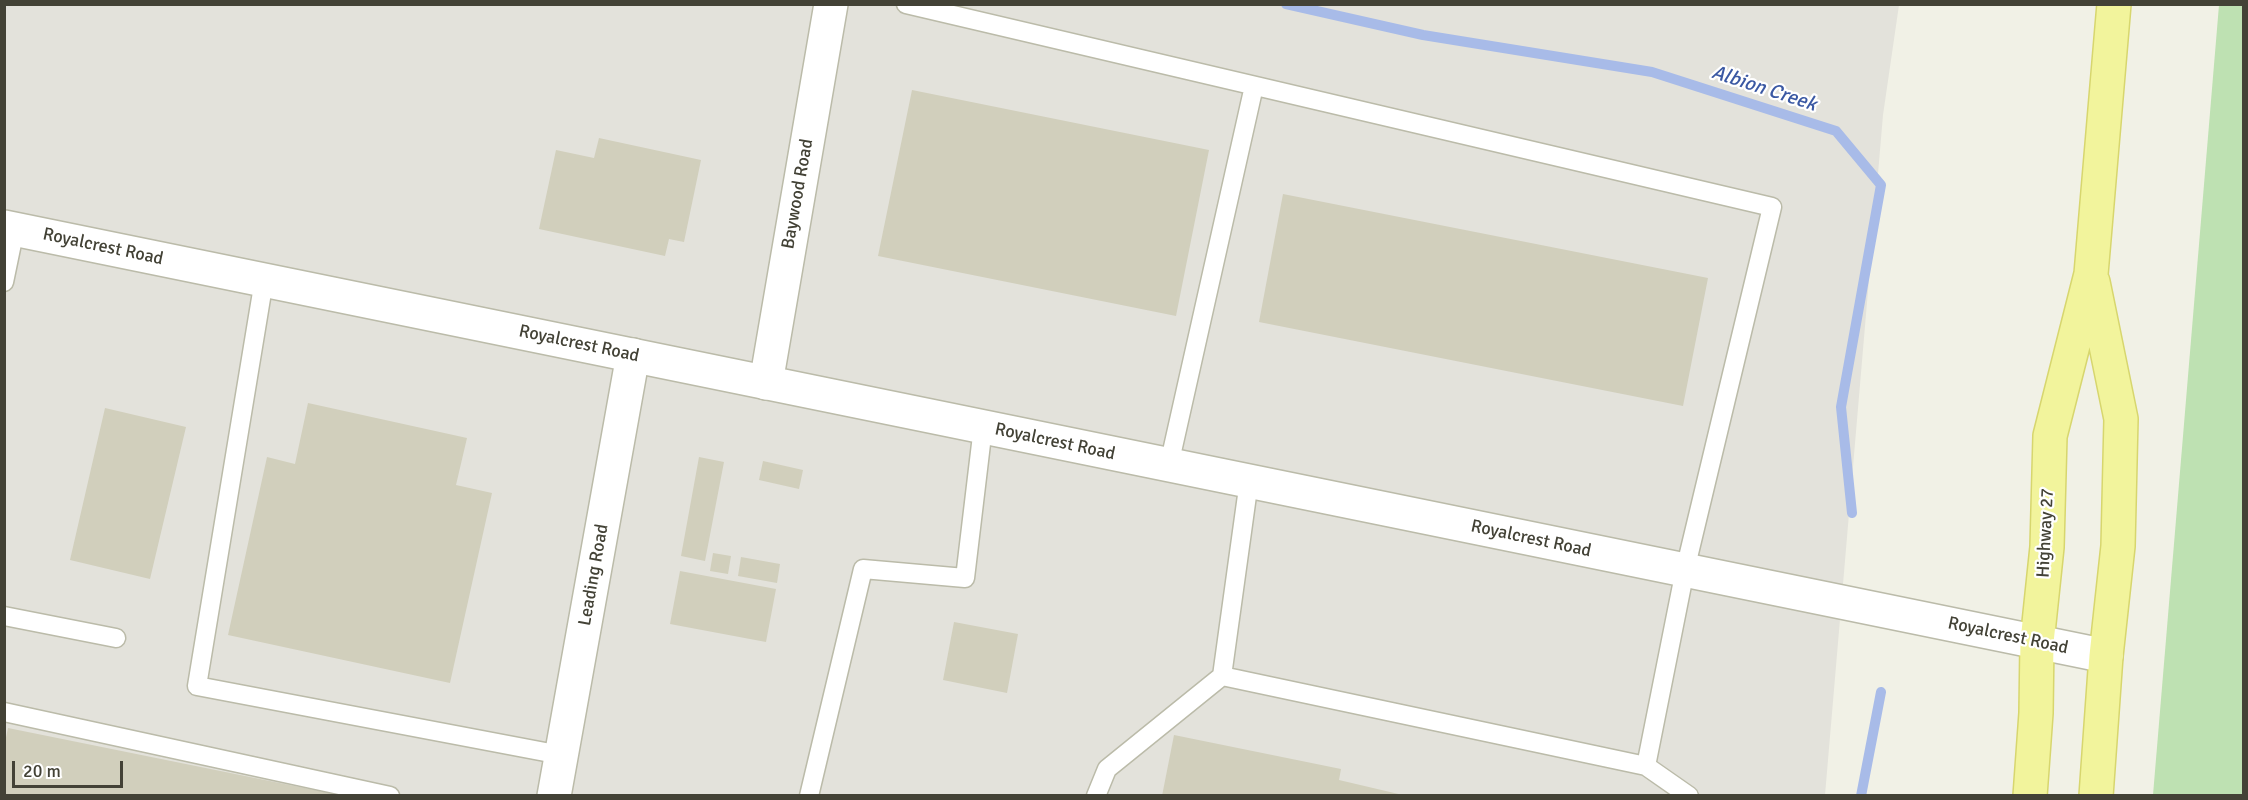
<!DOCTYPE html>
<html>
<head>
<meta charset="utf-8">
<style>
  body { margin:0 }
  #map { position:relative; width:2248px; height:800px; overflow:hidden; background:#f1f1e6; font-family:Signika,sans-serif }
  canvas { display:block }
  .frame { position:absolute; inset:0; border:6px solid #434236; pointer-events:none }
  .scale { position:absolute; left:12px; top:761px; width:111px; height:27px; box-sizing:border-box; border:3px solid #434236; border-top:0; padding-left:8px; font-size:18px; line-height:21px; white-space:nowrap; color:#434236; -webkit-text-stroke:4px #fff; paint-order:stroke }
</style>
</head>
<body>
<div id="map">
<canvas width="2248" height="800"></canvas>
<div class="frame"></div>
<div class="scale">20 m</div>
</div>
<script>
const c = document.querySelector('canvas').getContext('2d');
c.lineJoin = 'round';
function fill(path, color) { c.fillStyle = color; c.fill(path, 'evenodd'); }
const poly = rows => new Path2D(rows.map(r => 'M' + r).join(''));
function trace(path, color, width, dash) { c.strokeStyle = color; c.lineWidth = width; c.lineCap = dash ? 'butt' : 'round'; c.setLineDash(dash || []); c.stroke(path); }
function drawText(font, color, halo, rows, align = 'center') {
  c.font = font + ' Signika,sans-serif'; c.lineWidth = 4.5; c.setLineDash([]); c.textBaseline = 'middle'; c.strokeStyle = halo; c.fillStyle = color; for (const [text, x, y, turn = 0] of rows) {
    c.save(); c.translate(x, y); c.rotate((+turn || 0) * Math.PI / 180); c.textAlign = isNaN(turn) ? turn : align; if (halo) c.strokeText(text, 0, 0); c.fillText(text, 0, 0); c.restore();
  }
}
const industrial = poly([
  [5,5,1899,5,1883,115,1825,795,5,796]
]);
const green = poly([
  [2219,5,2244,5,2243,795,2153,795]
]);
const stream = poly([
  [1286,4,1423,35,1652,72,1836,131,1881,185,1841,407,1852,513],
  [1861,796,1881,692]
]);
const building = poly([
  [912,90,1209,150,1176,316,878,256],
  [599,138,701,160,684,242,669,239,665,256,539,229,556,150,594,158],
  [1283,194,1708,278,1683,406,1259,322],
  [308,403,467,438,456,485,492,493,450,683,228,635,267,457,295,464],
  [105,408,186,427,150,579,70,560],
  [699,457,724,462,705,561,681,556],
  [763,461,803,470,799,489,759,480],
  [713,553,731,556,728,574,710,571],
  [741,557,780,564,777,583,738,576],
  [680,571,776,589,766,642,670,624],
  [954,622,1018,634,1007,693,943,680],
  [8,728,334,794,334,796,4,796,4,747],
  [1174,735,1341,769,1339,780,1407,796,1162,796]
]);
const service = poly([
  [906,4,1772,207,1685,570,1646,766,1222,676,1249,481],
  [264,280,197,686,561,755],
  [4,282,15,229],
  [1169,465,1254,86],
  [4,616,116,638],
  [4,712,390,796],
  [1646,766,1689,796],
  [809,796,863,569,965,578,983,427],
  [1096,796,1107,769,1222,676]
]);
const minor = poly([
  [766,383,831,4],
  [554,796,633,355]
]);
const tertiary = poly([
  [4,227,2106,656]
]);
const primary = poly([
  [2093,282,2121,419,2118,546,2106,656,2096,796],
  [2030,796,2036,713,2037,642,2047,547,2050,436,2091,274,2114,4]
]);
const streetNames = [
  ["Baywood Road",798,194,-80],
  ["Royalcrest Road",103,247,12],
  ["Royalcrest Road",579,344,12],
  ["Royalcrest Road",1055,442,12],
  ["Highway 27",2046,533,-87],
  ["Royalcrest Road",1531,539,12],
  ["Leading Road",594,575,-80],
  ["Royalcrest Road",2008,636,12]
];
const waterNames = [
  ["Albion Creek",1764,89,18]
];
fill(industrial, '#e3e2db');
fill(green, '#bee1b2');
trace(stream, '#a8bbe8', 10);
fill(building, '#d1cfbc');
trace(service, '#bbbba9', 21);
trace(minor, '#bbbba9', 36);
trace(tertiary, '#bbbba9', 36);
trace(primary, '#d7d66e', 36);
trace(service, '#fff', 18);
trace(minor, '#fff', 33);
trace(tertiary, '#fff', 33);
trace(primary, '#f2f49c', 33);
drawText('18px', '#434236', '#fff', streetNames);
drawText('italic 20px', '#3a58a3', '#fff', waterNames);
</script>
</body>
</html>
